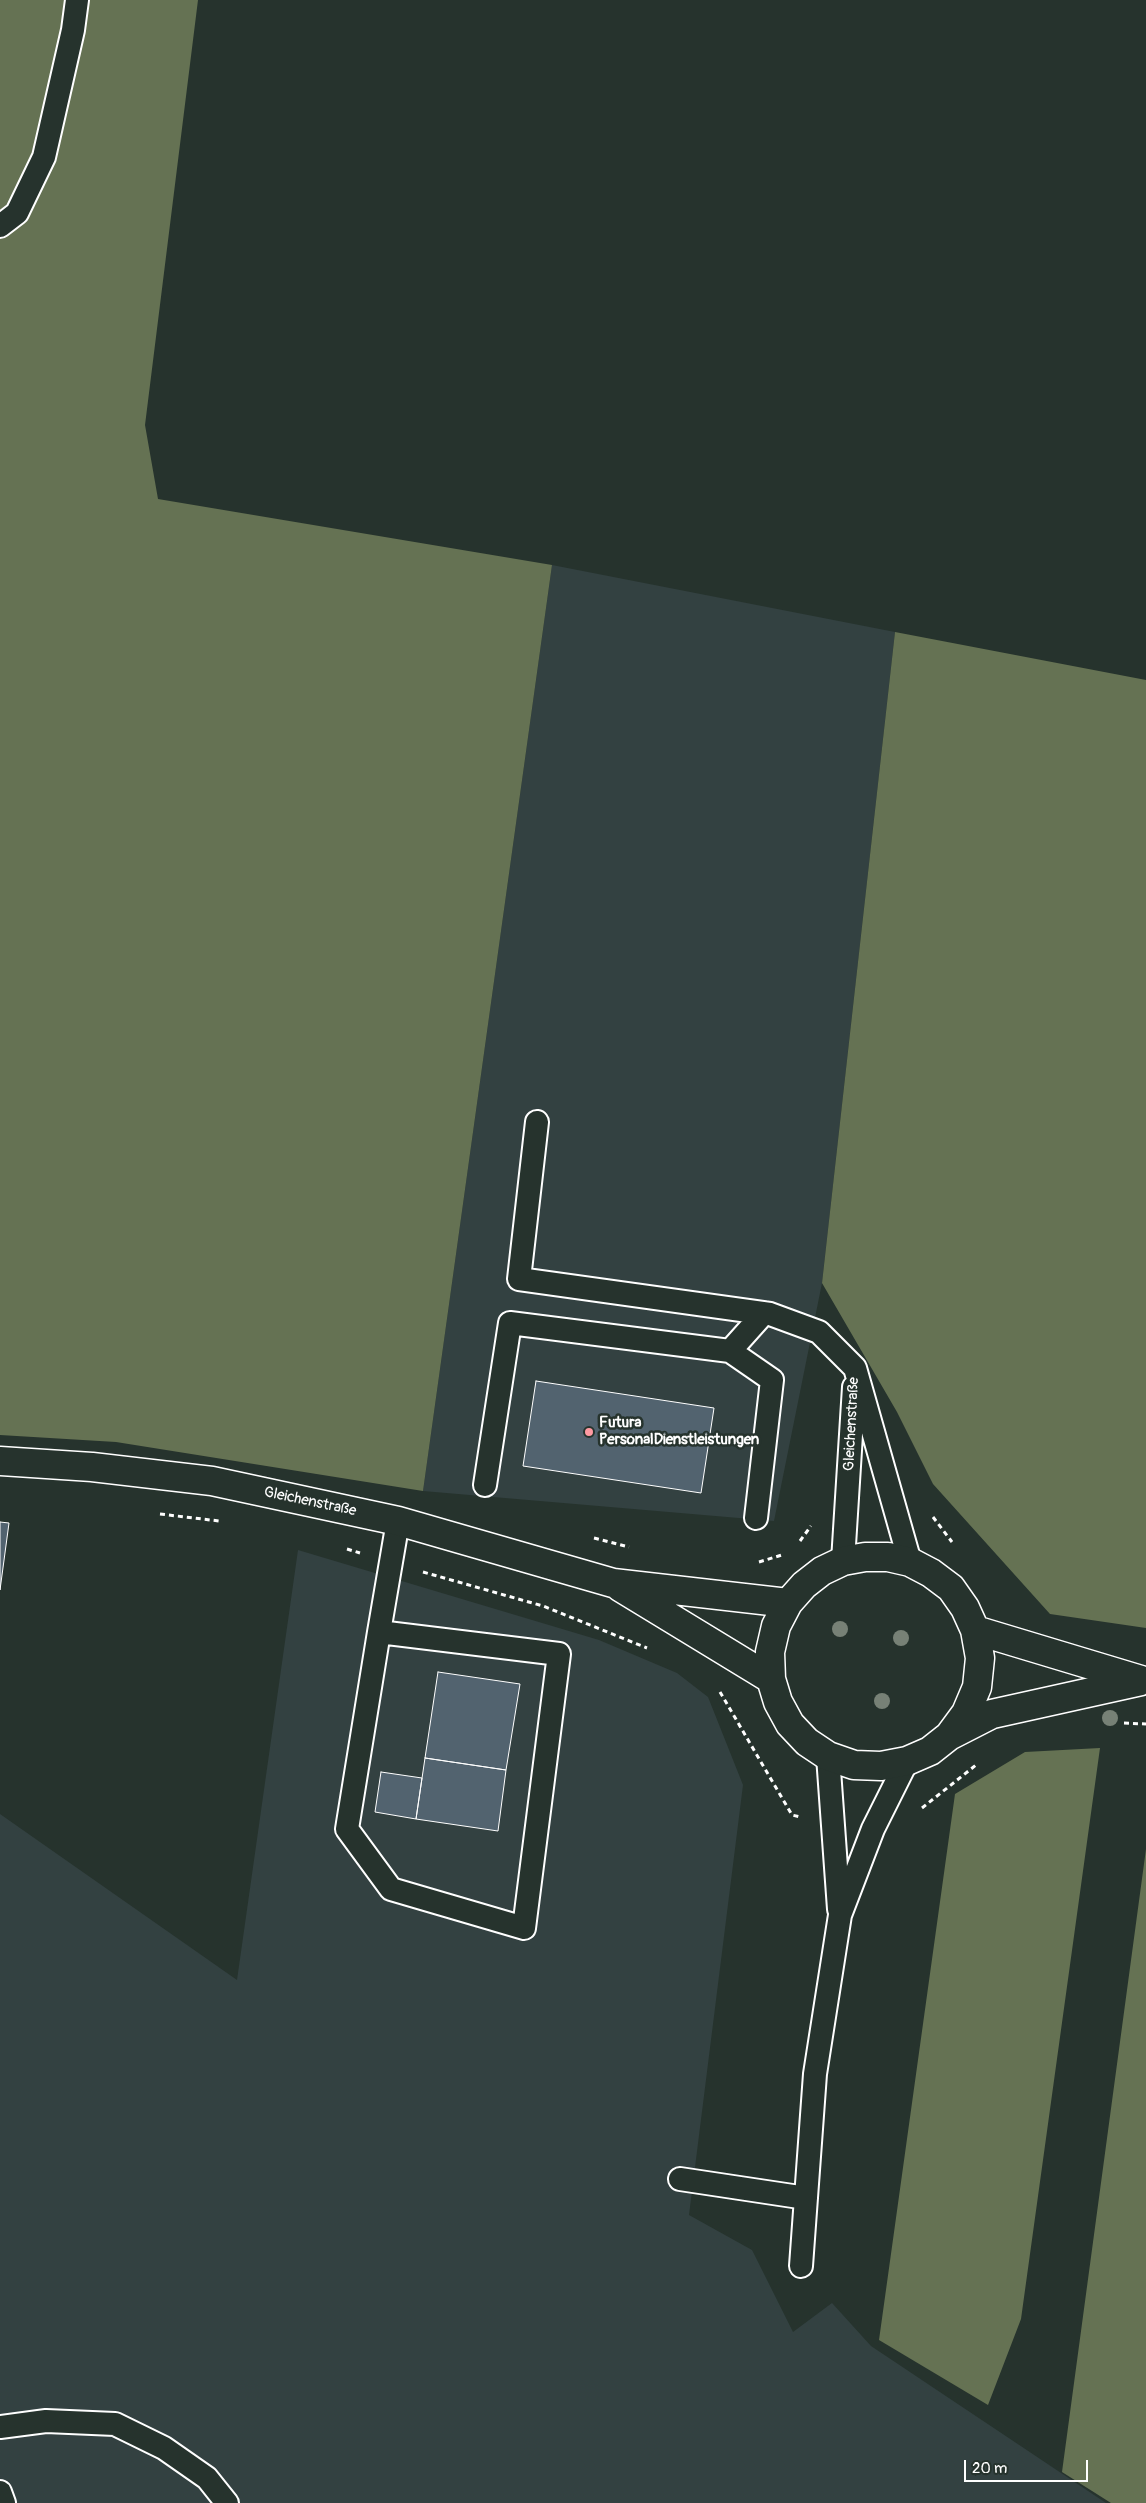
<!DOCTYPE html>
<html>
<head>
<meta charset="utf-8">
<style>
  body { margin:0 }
  #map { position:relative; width:1146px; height:2503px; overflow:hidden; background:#26332d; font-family:Pangolin,sans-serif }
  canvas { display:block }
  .scale { position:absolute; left:964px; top:2460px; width:124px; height:22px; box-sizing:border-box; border:2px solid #fff; border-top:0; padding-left:6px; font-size:15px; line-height:18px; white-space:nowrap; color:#fff; -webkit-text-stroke:4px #26332d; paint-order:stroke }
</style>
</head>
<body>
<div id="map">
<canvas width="1146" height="2503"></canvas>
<div class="scale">20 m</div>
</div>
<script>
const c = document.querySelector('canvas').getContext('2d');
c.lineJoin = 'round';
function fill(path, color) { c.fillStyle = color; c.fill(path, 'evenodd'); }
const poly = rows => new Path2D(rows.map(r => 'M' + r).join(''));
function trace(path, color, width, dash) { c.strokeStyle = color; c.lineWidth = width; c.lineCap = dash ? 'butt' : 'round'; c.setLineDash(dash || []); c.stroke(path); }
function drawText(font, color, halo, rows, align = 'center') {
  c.font = font + ' Pangolin,sans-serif'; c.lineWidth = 5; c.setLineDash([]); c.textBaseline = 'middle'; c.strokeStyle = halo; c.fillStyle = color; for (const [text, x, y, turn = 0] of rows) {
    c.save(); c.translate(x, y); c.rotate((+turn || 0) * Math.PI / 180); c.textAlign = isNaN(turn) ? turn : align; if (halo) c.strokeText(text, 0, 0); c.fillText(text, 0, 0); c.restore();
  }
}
const built = poly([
  [552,565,895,632,822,1283,774,1521,423,1491],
  [298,1550,599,1640,677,1673,708,1697,743,1785,689,2215,752,2250,793,2332,832,2303,871,2346,1106,2503,0,2503,0,1814,237,1980]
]);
const green = poly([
  [0,0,198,0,145,425,158,499,552,565,423,1491,116,1442,0,1435],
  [895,632,1146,680,1146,1628,1050,1614,933,1484,897,1412,822,1283],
  [1100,1748,1021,2319,988,2405,879,2340,955,1794,1025,1752],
  [1146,1849,1146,2503,1111,2503,1062,2472]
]);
const building = poly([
  [536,1381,714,1408,701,1493,523,1466,536,1381],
  [0,1522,9,1523,0,1590,0,1522],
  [438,1672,520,1684,506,1770,425,1758,438,1672],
  [425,1758,506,1770,498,1831,416,1819,425,1758],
  [381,1772,422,1778,416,1819,375,1812,381,1772]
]);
const path = poly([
  [160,1514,219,1521],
  [933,1517,952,1542],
  [594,1538,629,1547],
  [800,1541,811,1526],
  [347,1549,360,1553],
  [759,1562,782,1555],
  [423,1572,543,1606,647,1648],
  [720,1692,792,1815,800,1817],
  [1124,1723,1146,1724],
  [922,1808,976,1765]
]);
const lane = poly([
  [0,226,17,213,44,157,73,30,77,0],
  [537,1122,519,1279,770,1314,819,1332,855,1368,910,1562],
  [730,1351,772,1380,756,1518],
  [485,1485,510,1323,730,1351,764,1313],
  [843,1561,854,1387],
  [379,1632,559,1654,524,1928,391,1889,347,1829,379,1632,398,1521],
  [828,1756,839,1909],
  [680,2179,806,2198],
  [801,2266,815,2074,840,1915,873,1829,907,1761],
  [0,2427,46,2421,115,2424,164,2448,207,2478,227,2503],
  [0,2492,4,2503]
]);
const secondary = poly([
  [0,1461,92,1467,212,1481,398,1521,613,1583,788,1603],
  [620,1587,771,1679],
  [975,1630,1141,1680],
  [949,1736,966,1713,977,1687,980,1658,975,1630,965,1608,951,1588,931,1573,910,1562,888,1557,865,1557,843,1561,822,1571,804,1585,788,1603,776,1626,770,1652,771,1679,778,1702,790,1724,807,1742,828,1756,854,1765,881,1766,907,1761,930,1751,949,1736,992,1714,1141,1681]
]);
const trees = [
  [840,1629],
  [901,1638],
  [882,1701],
  [1110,1718]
];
const markers = [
  [589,1432,5,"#ff9aa2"]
];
const poiNames = [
  ["Futura",599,1423],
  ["PersonalDienstleistungen",599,1440]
];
const streetNames = [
  ["Gleichenstraße",852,1424,-87],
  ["Gleichenstraße",310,1502,12]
];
fill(built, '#334141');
fill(green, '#657253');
fill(building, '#52636f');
trace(building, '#fff', 1);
trace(lane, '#fff', 26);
trace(secondary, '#fff', 31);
trace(path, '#fff', 3, [5, 4]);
trace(lane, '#26332d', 22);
trace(secondary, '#26332d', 28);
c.fillStyle = '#778176';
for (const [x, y] of trees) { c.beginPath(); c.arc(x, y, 8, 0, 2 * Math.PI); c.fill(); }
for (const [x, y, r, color] of markers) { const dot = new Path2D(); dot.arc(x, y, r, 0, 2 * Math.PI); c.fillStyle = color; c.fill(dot); trace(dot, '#26332d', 2); }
drawText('bold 15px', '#fff', '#26332d', poiNames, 'left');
drawText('15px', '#fff', '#26332d', streetNames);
</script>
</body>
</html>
